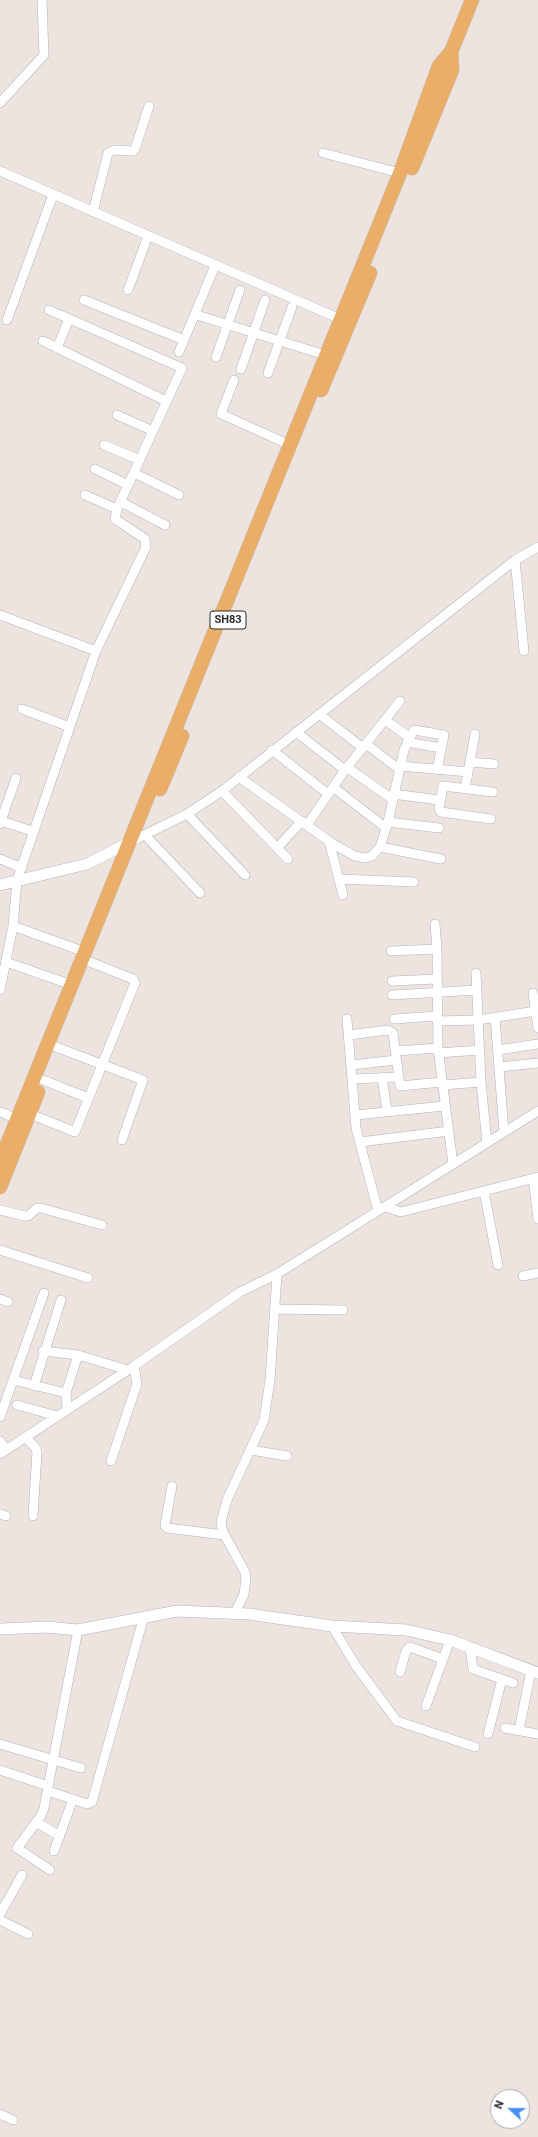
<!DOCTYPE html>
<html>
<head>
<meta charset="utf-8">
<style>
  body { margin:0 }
  #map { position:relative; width:538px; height:2137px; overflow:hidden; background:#ede4e0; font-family:Roboto,sans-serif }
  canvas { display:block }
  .north { position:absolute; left:490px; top:2089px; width:40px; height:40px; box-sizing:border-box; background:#fff; border:1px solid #ababab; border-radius:50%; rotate:292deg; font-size:11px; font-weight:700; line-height:16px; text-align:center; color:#2c2c2c }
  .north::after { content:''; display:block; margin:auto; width:14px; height:18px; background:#488ff1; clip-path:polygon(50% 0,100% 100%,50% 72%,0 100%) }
</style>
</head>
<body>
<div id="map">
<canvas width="538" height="2137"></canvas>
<div class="north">N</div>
</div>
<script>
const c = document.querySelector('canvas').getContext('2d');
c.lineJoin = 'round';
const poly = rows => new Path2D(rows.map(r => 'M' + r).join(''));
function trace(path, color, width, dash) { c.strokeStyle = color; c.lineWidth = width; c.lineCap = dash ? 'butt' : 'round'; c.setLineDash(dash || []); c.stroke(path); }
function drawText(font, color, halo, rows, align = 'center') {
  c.font = font + ' Roboto,sans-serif'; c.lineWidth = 3; c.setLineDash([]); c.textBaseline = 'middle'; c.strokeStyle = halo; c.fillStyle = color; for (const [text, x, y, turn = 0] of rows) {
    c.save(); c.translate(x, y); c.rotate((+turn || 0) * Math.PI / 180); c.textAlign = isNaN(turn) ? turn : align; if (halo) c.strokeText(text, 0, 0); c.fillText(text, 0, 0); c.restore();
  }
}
const minor = poly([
  [0,103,44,55,42,0],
  [323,153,400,173],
  [0,171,340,319],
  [93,212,108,153,114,150,133,151,135,149,149,106],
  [128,290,148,236],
  [84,300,184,340],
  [200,316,325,355],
  [7,320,53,195],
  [43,341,166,401],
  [57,348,69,319],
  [179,352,215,266],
  [216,357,240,290],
  [241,369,265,300],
  [268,373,292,307],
  [234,380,221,414,290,445],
  [117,415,153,431],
  [104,445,140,460],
  [95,469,128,485],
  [134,473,179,495],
  [85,495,117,509],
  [121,502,165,525],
  [515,560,524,651],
  [0,615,96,651],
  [22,709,70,727],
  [319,714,363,748],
  [385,720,409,737],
  [296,732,345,770],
  [407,742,441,748],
  [366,744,399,769],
  [272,750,328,794],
  [470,762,494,764],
  [400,766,468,772],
  [348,768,392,799],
  [239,777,333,844,355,856,365,858,372,856,380,847,388,822,404,750,414,730,444,735,437,770],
  [333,787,386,828],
  [465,789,475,734],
  [222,791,288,859],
  [393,794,439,800],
  [187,814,245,875],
  [491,819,441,812,439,809,443,786,493,792],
  [1,821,29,830],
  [388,822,439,828],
  [0,824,16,778],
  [307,825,345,770,400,701],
  [145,835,200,893],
  [329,841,343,895],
  [128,843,187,814,222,791,515,560,538,547],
  [380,847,441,859],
  [277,848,302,821],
  [0,859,22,868],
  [339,879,414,882],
  [435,924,437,949,438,1048,453,1164],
  [13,926,85,952],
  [391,951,437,949],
  [6,962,72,985],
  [476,973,481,1082,487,1143],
  [392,981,437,979],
  [0,990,13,926,17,880,96,651,146,547,145,539,115,519,117,509,182,368,49,310],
  [533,993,538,1028],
  [392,995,477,990],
  [495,1017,504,1132],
  [347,1019,356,1128,378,1211],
  [394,1019,437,1016],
  [437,1021,478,1020,536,1011],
  [349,1035,388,1030,393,1033,400,1086,442,1082],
  [56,1047,143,1080,122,1140],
  [498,1050,538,1044],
  [396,1051,438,1048],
  [438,1053,480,1050],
  [352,1065,396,1060],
  [499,1067,538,1063],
  [382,1077,387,1111],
  [353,1079,398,1077],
  [43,1080,88,1098],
  [443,1085,481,1082],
  [0,1112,17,1119],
  [30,1114,75,1132,135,983,133,979,90,962],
  [356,1115,444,1106],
  [360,1142,449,1131],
  [533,1178,538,1219],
  [484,1191,498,1265],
  [385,1207,401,1212,538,1177],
  [0,1210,25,1216,28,1216,37,1208,41,1208,102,1225],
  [0,1250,88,1278],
  [523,1276,538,1273],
  [0,1299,8,1302],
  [274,1309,343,1310],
  [43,1351,78,1355,128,1370],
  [13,1380,66,1393],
  [34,1386,61,1300],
  [17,1405,57,1416],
  [67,1409,66,1393,78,1355],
  [0,1417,44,1293],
  [25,1437,35,1447,37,1452,33,1516],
  [0,1441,6,1450],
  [251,1450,287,1456],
  [0,1454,134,1366,240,1292,277,1274,538,1111],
  [111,1461,137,1384,134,1366],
  [172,1486,165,1525,167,1528,224,1535],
  [0,1514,6,1516],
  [235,1613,244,1594,246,1579,245,1572,223,1532,221,1522,227,1500,264,1420,270,1380,277,1274],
  [332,1626,356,1666,397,1721,475,1747],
  [470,1648,473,1669,513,1683],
  [400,1672,406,1651,410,1647,443,1659],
  [426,1706,450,1640],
  [505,1728,538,1734],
  [519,1730,531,1671],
  [488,1734,502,1679],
  [0,1744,81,1768],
  [0,1770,48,1786],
  [48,1791,87,1804,92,1802,144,1616],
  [36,1822,60,1836],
  [54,1851,73,1799],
  [50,1870,17,1848,41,1816,44,1808,78,1630],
  [0,1914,22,1875],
  [0,1920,28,1934],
  [0,2114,13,2120]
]);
const tertiary = poly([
  [0,885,87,864,128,843],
  [0,1629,47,1627,78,1630,177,1611,249,1614,332,1626,406,1630,450,1640,538,1673]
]);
const primary = poly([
  [412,168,452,70,451,52],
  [321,390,370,273],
  [160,789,182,736],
  [0,1162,400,173,439,66,451,52,472,0],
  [0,1187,38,1092]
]);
const shields = [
  [228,620,36]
];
const shieldNames = [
  ["SH83",228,620]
];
trace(minor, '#b0b4bc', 10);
trace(tertiary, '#b0b4bc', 12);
trace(primary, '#c4c4c4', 15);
trace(minor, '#fff', 9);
trace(tertiary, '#fff', 11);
trace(primary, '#eaae68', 14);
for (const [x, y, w] of shields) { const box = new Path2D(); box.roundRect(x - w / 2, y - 9, w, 18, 3); c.fillStyle = '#fff'; c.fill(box); trace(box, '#2c2c2c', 1); }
drawText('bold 11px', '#2c2c2c', null, shieldNames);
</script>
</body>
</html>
